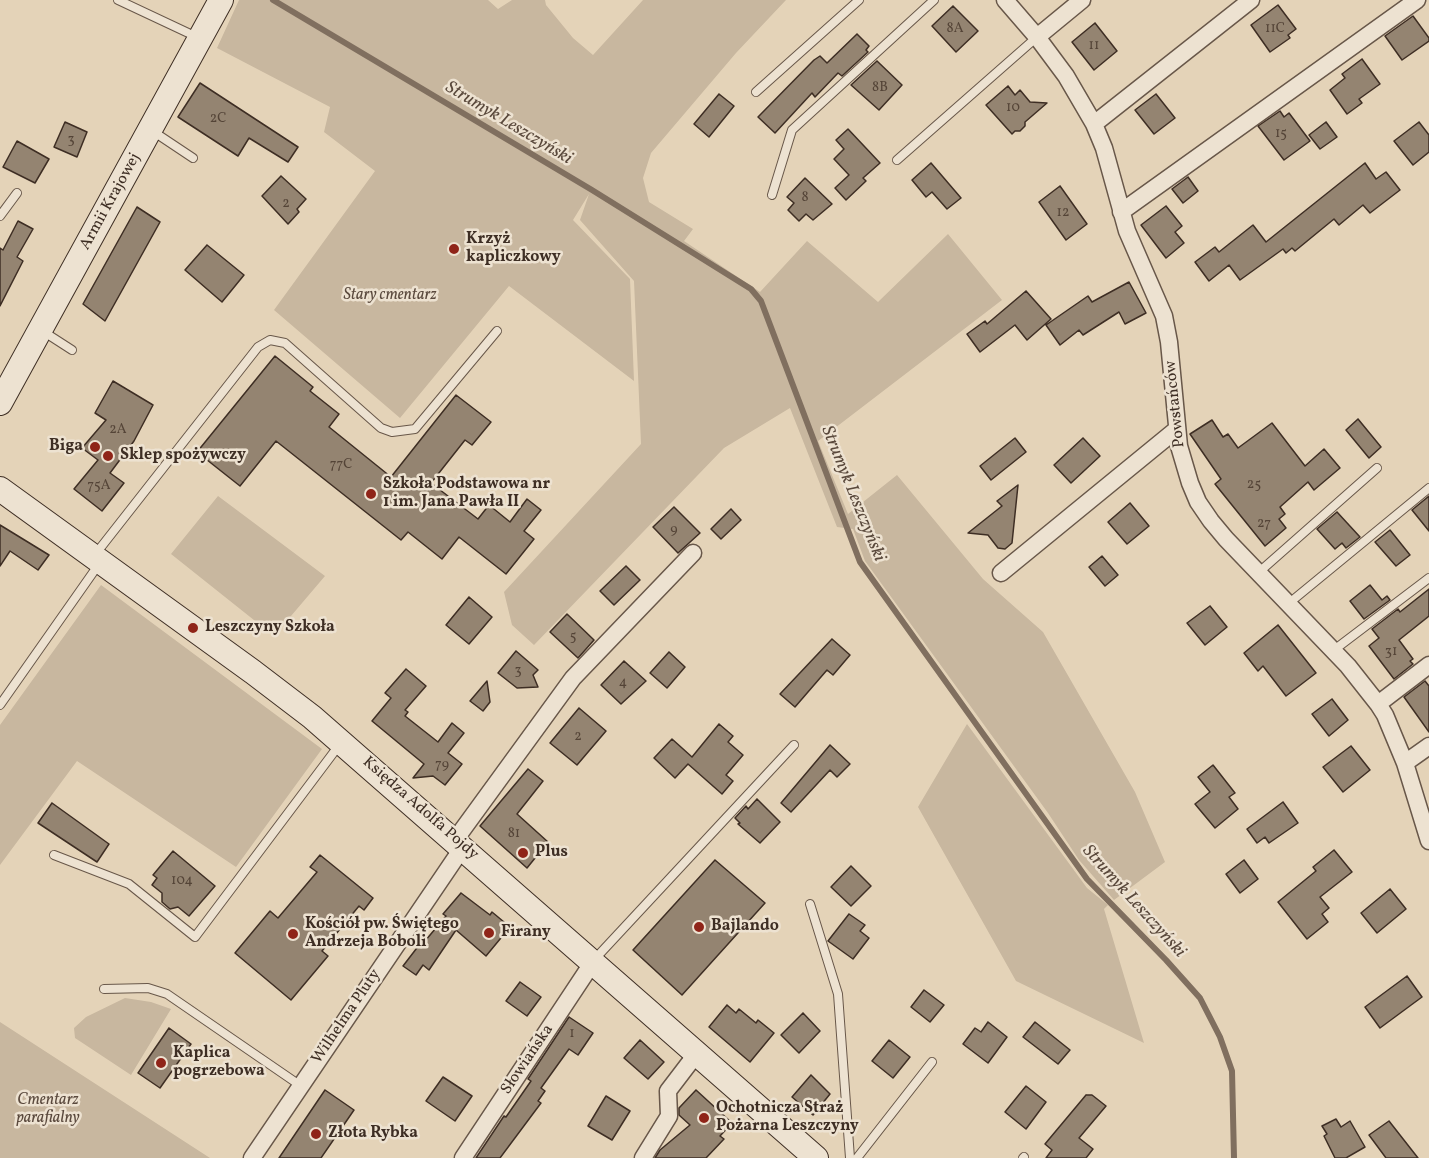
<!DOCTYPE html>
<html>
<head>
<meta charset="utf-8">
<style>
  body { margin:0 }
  canvas { display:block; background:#e4d3b8 }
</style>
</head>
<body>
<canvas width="1429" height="1158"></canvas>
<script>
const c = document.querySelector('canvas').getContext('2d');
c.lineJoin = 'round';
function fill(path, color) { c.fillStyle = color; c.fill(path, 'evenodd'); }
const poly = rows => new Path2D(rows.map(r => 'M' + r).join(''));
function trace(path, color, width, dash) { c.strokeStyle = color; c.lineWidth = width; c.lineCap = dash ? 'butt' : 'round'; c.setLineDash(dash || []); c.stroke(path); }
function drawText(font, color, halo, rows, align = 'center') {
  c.font = font + ' Vollkorn,serif'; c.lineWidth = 5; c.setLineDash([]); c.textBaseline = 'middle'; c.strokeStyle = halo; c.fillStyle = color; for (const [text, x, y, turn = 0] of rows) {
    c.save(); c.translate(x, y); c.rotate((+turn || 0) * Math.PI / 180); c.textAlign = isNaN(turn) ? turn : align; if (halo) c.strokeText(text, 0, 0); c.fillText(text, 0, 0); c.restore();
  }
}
const green = poly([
  [239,0,488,0,498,9,512,0,545,0,546,5,573,38,593,55,643,0,786,0,736,53,651,153,643,178,649,202,693,229,684,241,760,292,807,241,878,302,948,234,1002,300,818,441,848,514,897,475,983,579,1043,632,1135,792,1165,862,1114,900,1079,860,1048,813,865,561,853,529,837,527,790,408,724,448,534,645,512,625,504,592,641,444,634,281,580,220,589,194,573,220,630,279,634,381,509,286,400,418,274,310,375,171,324,132,330,107,217,48],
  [218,496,325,576,274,636,171,554],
  [101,585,322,749,236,867,77,761,0,865,0,725],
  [967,724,1087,888,1108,905,1104,909,1144,1043,1016,981,918,807],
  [125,998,151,1002,171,1009,131,1075,75,1038,74,1028,86,1017],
  [0,1022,210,1158,0,1158]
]);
const stream = poly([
  [273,0,592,190,751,289,761,301,860,562,1087,879,1166,960,1200,998,1220,1037,1232,1071,1234,1158]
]);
const building = poly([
  [1278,5,1296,29,1288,35,1290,38,1270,52,1251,25,1278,5],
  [953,6,978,31,956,52,932,26,953,6],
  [1413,16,1429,38,1429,41,1402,60,1385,36,1413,16],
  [1095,23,1117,51,1094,70,1072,42,1095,23],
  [857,34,869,46,866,50,868,52,842,76,838,73,815,97,812,93,775,133,758,117,814,60,820,56,827,63,857,34],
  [1362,59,1380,84,1359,99,1362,103,1347,114,1330,90,1345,78,1342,74,1362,59],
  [877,61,902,85,879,110,851,85,877,61],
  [200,83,298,147,288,162,249,138,238,156,178,117,200,83],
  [1008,86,1015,95,1020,90,1030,102,1047,103,1025,122,1025,126,1020,131,1015,131,1012,134,986,105,1008,86],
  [719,94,734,106,709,137,694,124,719,94],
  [1156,94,1175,118,1154,134,1135,110,1156,94],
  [1280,111,1284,117,1289,113,1310,141,1284,160,1258,126,1280,111],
  [65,122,87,132,77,157,54,147,65,122],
  [1326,122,1337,137,1320,149,1309,135,1326,122],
  [1419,122,1429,135,1429,152,1413,165,1394,141,1419,122],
  [848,129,880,163,863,178,866,181,846,200,835,188,849,175,834,159,844,149,836,140,848,129],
  [17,141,49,159,35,183,3,167,17,141],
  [931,163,961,198,947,209,932,192,926,197,912,180,931,163],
  [1365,163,1376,179,1386,172,1400,190,1370,213,1363,205,1339,225,1334,219,1295,251,1292,248,1286,253,1283,249,1240,280,1229,265,1209,281,1195,262,1215,247,1219,252,1253,225,1266,242,1365,163],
  [281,176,306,199,297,209,299,212,288,224,262,196,281,176],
  [1188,177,1198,191,1183,203,1172,189,1188,177],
  [805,178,832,204,813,220,806,214,799,221,788,210,794,203,787,197,805,178],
  [1060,186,1087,224,1066,240,1039,202,1060,186],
  [1166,206,1182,226,1175,232,1184,243,1166,258,1141,225,1166,206],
  [137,207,160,222,105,321,83,304,137,207],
  [18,221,33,229,17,257,23,261,0,306,0,248,3,250,18,221],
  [207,245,244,275,222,302,185,270,207,245],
  [1129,282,1146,313,1125,324,1119,312,1083,335,1079,330,1060,345,1046,325,1088,296,1092,302,1129,282],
  [1026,291,1051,319,1027,340,1015,325,980,352,967,334,985,321,987,324,1026,291],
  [275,356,313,387,310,391,339,414,329,427,391,477,456,395,491,422,472,445,465,440,431,483,478,519,489,505,510,522,527,499,541,510,524,531,534,539,506,574,459,537,442,559,408,532,401,540,276,441,240,486,197,452,275,356],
  [113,381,153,405,134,441,110,473,124,483,102,511,74,489,98,460,82,448,106,420,95,413,113,381],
  [1358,419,1381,447,1369,458,1346,430,1358,419],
  [1212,420,1223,437,1228,434,1238,448,1272,423,1305,466,1324,449,1340,468,1314,490,1308,482,1280,507,1285,514,1279,519,1286,528,1265,546,1215,484,1221,479,1190,434,1212,420],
  [1015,438,1026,452,991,480,980,466,1015,438],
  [1083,438,1100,456,1071,483,1054,465,1083,438],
  [1018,485,1012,543,1005,549,998,548,988,535,968,533,1002,506,997,501,1018,485],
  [1429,496,1429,531,1412,510,1429,496],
  [1130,503,1149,526,1127,544,1108,522,1130,503],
  [674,507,700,533,678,553,653,527,674,507],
  [731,509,741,520,721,539,711,529,731,509],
  [1337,512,1360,537,1346,548,1342,543,1335,549,1317,529,1337,512],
  [0,525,49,555,38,570,10,551,0,566,0,525],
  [1390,530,1410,555,1396,566,1375,542,1390,530],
  [1102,556,1118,575,1105,586,1089,567,1102,556],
  [626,566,640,580,614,605,600,591,626,566],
  [1370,585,1382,600,1387,596,1390,600,1364,619,1350,601,1370,585],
  [1429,589,1429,616,1399,640,1413,659,1410,661,1413,664,1394,679,1369,646,1379,638,1372,629,1398,609,1400,612,1429,589],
  [469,597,492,617,469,644,446,625,469,597],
  [1210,606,1227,627,1205,645,1187,623,1210,606],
  [567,614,594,640,578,658,550,632,567,614],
  [1278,625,1316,673,1286,696,1263,666,1258,671,1244,653,1278,625],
  [832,639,850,655,833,675,827,670,795,707,780,694,832,639],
  [516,651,538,670,533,675,538,687,517,688,498,673,516,651],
  [669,652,685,667,667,688,650,673,669,652],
  [624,661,646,681,621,704,601,685,624,661],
  [406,669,426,686,405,710,408,712,405,716,438,742,452,723,464,733,448,753,462,764,445,785,433,776,413,778,424,764,372,721,391,698,385,693,406,669],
  [487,681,490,702,483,711,470,701,487,681],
  [1425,681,1429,686,1429,732,1404,697,1425,681],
  [1332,699,1348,720,1329,736,1312,714,1332,699],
  [579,708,606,731,577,765,550,743,579,708],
  [719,724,733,736,728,742,743,755,726,775,733,781,722,794,688,764,675,778,654,758,672,739,692,757,719,724],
  [830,745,850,764,837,777,830,770,791,812,781,803,830,745],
  [1351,746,1370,770,1343,792,1323,767,1351,746],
  [1213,765,1235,793,1229,797,1238,809,1215,828,1195,804,1210,792,1198,777,1213,765],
  [528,769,543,781,517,814,548,842,527,868,480,826,528,769],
  [757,799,780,822,760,843,738,824,740,823,735,818,746,806,748,809,757,799],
  [1283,802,1298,823,1269,843,1265,837,1257,843,1247,829,1283,802],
  [52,803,109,844,97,862,38,823,52,803],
  [1334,850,1352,872,1320,897,1329,908,1322,914,1328,922,1307,939,1278,902,1316,871,1313,867,1334,850],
  [173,851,215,886,189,916,178,907,170,909,162,902,162,893,152,885,157,878,153,875,173,851],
  [320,855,373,898,364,910,359,906,322,951,328,956,291,1000,235,953,270,911,278,918,317,872,310,867,320,855],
  [715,860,765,903,682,995,633,950,715,860],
  [1244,860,1258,879,1240,893,1226,874,1244,860],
  [851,866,871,886,851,906,831,887,851,866],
  [1390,889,1406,909,1377,933,1361,913,1390,889],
  [461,893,490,915,492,912,510,927,486,956,456,930,429,970,423,965,416,975,403,966,423,940,425,941,446,916,443,914,461,893],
  [849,914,865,925,860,931,869,938,853,959,828,941,849,914],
  [1407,976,1422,997,1380,1028,1365,1007,1407,976],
  [520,982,541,997,527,1016,506,1001,520,982],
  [924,990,944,1005,930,1022,911,1007,924,990],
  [727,1005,736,1013,739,1009,756,1023,758,1020,774,1033,750,1062,709,1027,727,1005],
  [803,1013,820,1031,799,1053,781,1035,803,1013],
  [569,1017,593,1033,578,1055,569,1049,541,1088,545,1091,538,1101,541,1103,500,1158,476,1158,504,1116,506,1117,531,1081,528,1079,569,1017],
  [988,1022,1007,1037,988,1063,963,1044,975,1028,981,1032,988,1022],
  [1035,1022,1070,1050,1058,1064,1023,1037,1035,1022],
  [169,1028,191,1044,160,1088,138,1073,169,1028],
  [640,1040,664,1062,648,1079,624,1058,640,1040],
  [889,1040,910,1057,893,1078,872,1061,889,1040],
  [811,1075,830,1094,813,1115,792,1097,811,1075],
  [443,1077,472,1096,455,1121,426,1101,443,1077],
  [1026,1086,1046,1102,1026,1129,1005,1112,1026,1086],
  [325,1090,354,1110,321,1158,279,1158,325,1090],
  [696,1090,732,1123,720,1136,724,1139,706,1158,655,1158,660,1150,690,1125,679,1115,679,1108,696,1090],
  [1086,1095,1092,1095,1106,1106,1079,1138,1093,1149,1086,1158,1046,1158,1052,1150,1045,1144,1086,1095],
  [606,1096,630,1111,612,1140,588,1126,606,1096],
  [1336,1119,1341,1127,1350,1121,1365,1147,1346,1158,1335,1158,1324,1136,1327,1134,1322,1126,1336,1119],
  [1389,1121,1418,1158,1386,1158,1369,1135,1389,1121]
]);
const lane = poly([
  [118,0,199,38],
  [756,92,859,0],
  [151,130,193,158],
  [897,160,1037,37],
  [772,195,792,130,934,0],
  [0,216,17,193],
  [41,330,72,350],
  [94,556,258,347,270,340,285,343,381,428,392,432,415,429,497,331],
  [1258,573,1377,468],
  [1288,604,1429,488],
  [1334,650,1429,578],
  [0,705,99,564],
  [54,855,129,884,195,937,340,744],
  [810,904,838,994,850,1158],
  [593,961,794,745],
  [104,989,148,988,167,994,301,1086],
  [857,1158,932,1062],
  [1023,1158,1024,1157]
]);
const street = poly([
  [1005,0,1037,37,1066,76,1094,124,1104,148,1127,231,1164,316,1169,342,1179,446,1190,483,1198,502,1211,521,1226,539,1348,666,1378,704,1385,715,1405,763,1429,841],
  [1037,37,1082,0],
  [1094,124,1251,0],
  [1121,212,1417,0],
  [1001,573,1177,429],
  [1378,704,1429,665],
  [1405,763,1429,746],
  [455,840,573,678,693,553],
  [252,1158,463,847],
  [463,1158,593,962],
  [643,1158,669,1116,668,1091,697,1053]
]);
const secondary = poly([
  [0,403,221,0],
  [0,489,253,672,312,717,816,1158]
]);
const markers = [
  [454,249,6,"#8f2418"],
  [95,447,6,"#8f2418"],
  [108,456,6,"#8f2418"],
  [371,494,6,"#8f2418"],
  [193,628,6,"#8f2418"],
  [523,853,6,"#8f2418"],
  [699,927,6,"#8f2418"],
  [489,933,6,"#8f2418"],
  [293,934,6,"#8f2418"],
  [161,1063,6,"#8f2418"],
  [704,1118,6,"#8f2418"],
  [316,1134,6,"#8f2418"]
];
const numberNames = [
  ["8A",955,29],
  ["11C",1275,29],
  ["11",1094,46],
  ["8B",880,88],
  ["10",1013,108],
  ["2C",218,119],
  ["15",1281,134],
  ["3",71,140],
  ["8",805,198],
  ["2",286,204],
  ["12",1063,213],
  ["2A",118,430],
  ["77C",341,465],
  ["25",1254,485],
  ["75A",99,486],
  ["27",1264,524],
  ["9",674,530],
  ["5",573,637],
  ["31",1391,652],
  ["3",518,671],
  ["4",623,683],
  ["2",578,737],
  ["79",442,765],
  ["81",514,834],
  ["104",182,881],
  ["1",572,1034]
];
const streetNames = [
  ["Armii Krajowej",111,202,-61],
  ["Powstańców",1176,404,-96],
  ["Księdza Adolfa Pojdy",420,809,41],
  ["Wilhelma Pluty",347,1017,-56],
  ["Słowiańska",528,1060,-56]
];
const poiNames = [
  ["Krzyż",466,240],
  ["kapliczkowy",466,258],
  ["Biga",83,447,"right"],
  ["Sklep spożywczy",120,456],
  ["Szkoła Podstawowa nr",383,485],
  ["1 im. Jana Pawła II",383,503],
  ["Leszczyny Szkoła",205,628],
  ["Plus",535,853],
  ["Kościół pw. Świętego",305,925],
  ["Andrzeja Boboli",305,943],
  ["Bajlando",711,927],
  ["Firany",501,933],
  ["Kaplica",173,1054],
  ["pogrzebowa",173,1072],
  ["Ochotnicza Straż",716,1109],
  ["Pożarna Leszczyny",716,1127],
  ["Złota Rybka",328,1134]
];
const parkNames = [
  ["Stary cmentarz",390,296],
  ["Cmentarz",48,1101],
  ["parafialny",48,1119]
];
const waterNames = [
  ["Strumyk Leszczyński",508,124,31],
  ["Strumyk Leszczyński",852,494,68],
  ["Strumyk Leszczyński",1133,902,48]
];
fill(green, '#c8b79f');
trace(stream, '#806f5f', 6);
fill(building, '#948471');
trace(building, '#3e2e24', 1.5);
trace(lane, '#685749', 10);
trace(street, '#685749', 19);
trace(secondary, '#3e2e24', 26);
trace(lane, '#ede2d1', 8);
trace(street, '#ede2d1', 16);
trace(secondary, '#ede2d1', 24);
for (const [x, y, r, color] of markers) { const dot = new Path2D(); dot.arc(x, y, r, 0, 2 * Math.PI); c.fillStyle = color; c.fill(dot); trace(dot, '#ede2d1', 2); }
drawText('14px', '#544437', null, numberNames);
drawText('16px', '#3e2e24', '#ede2d1', streetNames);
drawText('bold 16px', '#3e2e24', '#ede2d1', poiNames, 'left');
drawText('italic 16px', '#5a493d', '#ede2d1', parkNames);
drawText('italic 18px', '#5a493c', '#ede2d1', waterNames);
</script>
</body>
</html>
